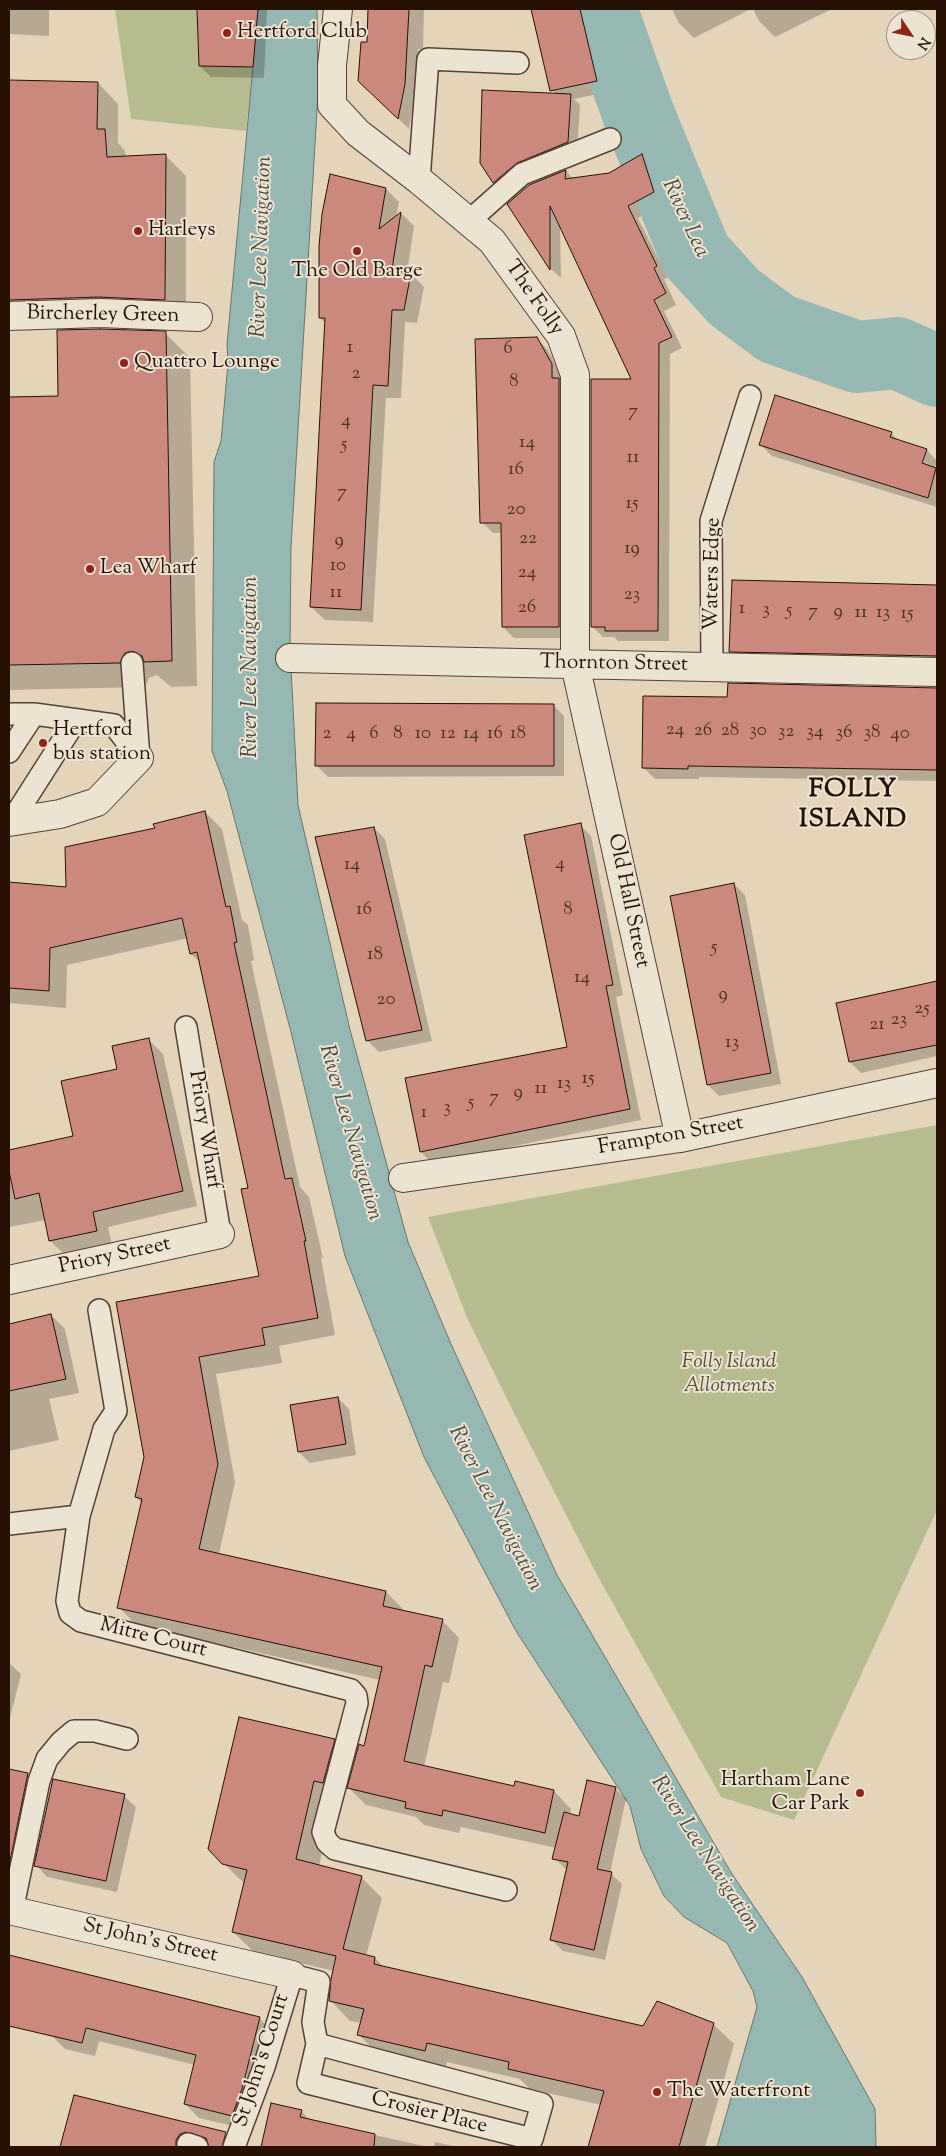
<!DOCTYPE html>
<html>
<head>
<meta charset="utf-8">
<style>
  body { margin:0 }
  #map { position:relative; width:946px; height:2156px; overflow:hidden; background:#e4d4b9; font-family:"Sorts Mill Goudy",serif }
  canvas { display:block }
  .frame { position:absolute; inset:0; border:10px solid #261104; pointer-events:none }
  .north { position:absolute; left:886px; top:10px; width:50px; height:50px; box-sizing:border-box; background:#ede3d2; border:1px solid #9d8f80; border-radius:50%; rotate:124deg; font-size:14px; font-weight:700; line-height:20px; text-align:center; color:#261104 }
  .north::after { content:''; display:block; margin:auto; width:18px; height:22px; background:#8f2418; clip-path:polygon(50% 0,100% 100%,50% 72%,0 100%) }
</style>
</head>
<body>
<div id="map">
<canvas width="946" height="2156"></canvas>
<div class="frame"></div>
<div class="north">N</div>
</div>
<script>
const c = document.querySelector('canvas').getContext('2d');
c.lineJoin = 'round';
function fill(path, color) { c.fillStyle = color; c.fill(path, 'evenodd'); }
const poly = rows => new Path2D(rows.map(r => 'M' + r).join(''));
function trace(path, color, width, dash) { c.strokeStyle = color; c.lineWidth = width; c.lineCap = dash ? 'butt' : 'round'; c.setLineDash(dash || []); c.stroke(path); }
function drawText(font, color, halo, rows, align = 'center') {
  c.font = font + ' "Sorts Mill Goudy",serif'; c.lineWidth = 4; c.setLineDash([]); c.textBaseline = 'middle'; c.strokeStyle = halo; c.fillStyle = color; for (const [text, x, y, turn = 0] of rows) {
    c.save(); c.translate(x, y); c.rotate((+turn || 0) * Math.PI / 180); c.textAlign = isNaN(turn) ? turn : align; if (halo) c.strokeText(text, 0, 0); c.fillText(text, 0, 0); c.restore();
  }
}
const green = poly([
  [115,9,197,9,199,66,253,67,246,131,131,119],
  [937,1125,937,1510,794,1820,721,1797,596,1573,519,1423,468,1320,428,1217]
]);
const water = poly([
  [256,9,317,9,318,94,291,547,290,648,298,805,350,1030,408,1242,451,1344,557,1575,732,1874,802,1977,875,2109,876,2147,717,2147,757,2007,753,1991,727,1943,684,1917,664,1896,641,1849,630,1806,516,1631,424,1457,345,1256,291,1032,227,791,212,751,214,462,221,441,228,363,227,344,253,67,256,9]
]);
const shadow = poly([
  [9,9,49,9,49,36,10,34,9,69],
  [198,9,267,9,264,78,211,77,200,66],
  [370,9,424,9,423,49,418,49,415,95,409,129,359,80,368,43],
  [532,9,588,9,607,92,574,99,580,105,577,152,504,191,494,182,481,162,556,94,551,90],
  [672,9,751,9,694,38,678,22],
  [753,9,832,9,775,37,759,21],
  [9,81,98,83,118,104,118,143,125,151,126,157,165,155,186,176,186,318,9,322],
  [642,156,653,167,664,203,638,218,668,278,664,279,676,305,664,311,682,348,670,354,669,641,618,641,614,637,603,637,592,626,633,380,560,226,561,278,551,269,509,204,566,171,574,179,609,174],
  [386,189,399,202,396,217,401,213,414,226,407,273,411,274,424,287,417,323,405,322,401,398,386,398,373,622,325,620,311,607,326,324,320,318],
  [165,333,190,358,197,686,171,687,157,675,149,678,145,687,9,690,9,399,59,397],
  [537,339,548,350,562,377,570,638,514,638,503,627,502,533,493,533,482,522],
  [891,433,900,442,927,450,937,461,935,468,937,470,937,507,772,456,761,445],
  [733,581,937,586,937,667,742,662,730,651],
  [729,684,937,689,937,781,699,777,699,779,655,779,644,768,729,698],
  [553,705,564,716,564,776,328,777,317,766],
  [205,812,222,829,242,920,248,925,254,960,251,961,300,1187,309,1197,323,1258,321,1258,335,1335,279,1346,282,1363,216,1374,235,1482,219,1554,386,1592,403,1609,403,1612,442,1620,459,1638,449,1683,443,1682,424,1767,515,1787,554,1791,571,1809,570,1815,579,1817,615,1788,626,1799,610,1873,622,1884,605,1960,563,1951,552,1940,567,1870,554,1858,556,1848,461,1827,459,1833,424,1825,416,1817,366,1805,347,1786,343,1802,334,1800,319,1866,362,1878,382,1898,366,1956,375,1958,384,1967,644,2027,713,2024,734,2044,705,2147,589,2147,601,2105,530,2089,520,2079,447,2062,445,2070,379,2055,359,2035,361,2023,350,2021,330,2000,334,1971,254,1952,233,1932,245,1884,223,1863,334,1740,356,1762,365,1747,380,1680,136,1625,119,1607,142,1503,136,1497,146,1457,118,1303,261,1277,250,1189,201,963,191,954,188,938,67,965,66,1008,9,1003,9,884,68,888,156,829],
  [580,825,591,836,623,995,616,997,641,1120,432,1163,421,1152,569,1048],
  [374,828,385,839,432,1041,379,1052,368,1041,317,838],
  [734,884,745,895,781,1084,719,1096,708,1085],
  [937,982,937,1056,861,1073,850,1062,837,1004],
  [148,1039,163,1054,197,1206,108,1227,112,1246,66,1256,50,1241,46,1220,9,1227,9,1152,75,1137,119,1070],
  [51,1315,65,1329,79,1393,49,1399,59,1440,9,1451,9,1324],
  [338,1398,349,1409,356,1455,310,1463,299,1452,291,1406],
  [9,1663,21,1674,9,1722],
  [9,1769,28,1775,42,1788,29,1849,9,1844],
  [124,1796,136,1807,117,1892,47,1877,36,1865],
  [9,1956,259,2018,273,2032,246,2129,199,2118,185,2104,195,2065,99,2041,95,2056,65,2049,52,2036,53,2030,9,2019],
  [75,2096,196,2134,194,2144,191,2147,64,2147,62,2145],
  [272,2104,301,2111,311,2121,429,2147,262,2147],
  [435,2142,458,2147,434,2147]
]);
const river = poly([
  [601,9,639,116,696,255,734,297,777,329,857,357,897,353,937,371]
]);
const building = poly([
  [197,9,258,9,253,67,199,66,197,9],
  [368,9,409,9,405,84,398,119,358,81,361,42,367,42,368,9],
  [531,9,580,9,597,81,550,91,531,9],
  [9,80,98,82,97,129,105,129,107,157,166,154,165,300,99,297,9,300,9,80],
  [482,90,571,94,568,142,517,163,493,183,480,163,482,90],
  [642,154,654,192,628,206,657,266,654,268,666,293,654,300,672,337,659,343,658,631,605,631,605,627,591,627,591,379,631,379,550,206,550,270,507,204,529,185,566,170,565,179,609,173,642,154],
  [330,174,386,188,379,229,401,212,392,269,411,273,404,310,392,310,388,386,373,385,361,610,310,607,325,318,319,318,319,246,322,214,330,174],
  [100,329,166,331,172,661,144,662,142,656,132,651,125,653,120,663,9,665,9,397,58,396,57,330,100,329],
  [537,337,552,364,552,378,559,378,559,627,502,627,501,523,480,523,475,339,537,337],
  [775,395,892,432,890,437,927,449,922,463,936,468,928,498,759,445,775,395],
  [732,580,937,585,937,656,729,652,732,580],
  [728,683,937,688,937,770,688,766,688,769,642,768,643,696,727,697,728,683],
  [316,703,554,704,554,766,315,766,316,703],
  [205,811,226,907,230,906,237,942,234,943,285,1179,292,1178,306,1241,304,1241,318,1318,262,1328,265,1345,199,1357,218,1464,199,1549,386,1591,383,1606,443,1619,432,1667,425,1665,404,1761,514,1786,515,1781,554,1790,545,1833,443,1810,442,1816,405,1808,406,1802,347,1788,359,1744,364,1746,382,1667,117,1608,142,1499,135,1497,144,1457,116,1302,259,1276,241,1189,248,1188,197,952,190,954,182,918,50,948,49,991,9,988,9,882,66,887,65,847,155,828,153,824,205,811],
  [581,823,613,985,606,986,630,1109,420,1152,405,1078,567,1047,524,835,581,823],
  [374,827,422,1030,366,1041,315,837,374,827],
  [734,883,771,1073,707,1085,670,896,734,883],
  [937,981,937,1045,849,1062,836,1003,937,981],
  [149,1038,183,1191,93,1212,97,1231,49,1241,39,1193,15,1199,9,1171,9,1150,73,1136,61,1081,117,1069,112,1046,149,1038],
  [51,1314,66,1379,9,1391,9,1324,51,1314],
  [338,1397,346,1444,298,1452,290,1405,338,1397],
  [239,1717,335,1739,323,1783,314,1781,296,1859,362,1876,343,1949,375,1957,374,1964,643,2026,657,2001,714,2023,679,2147,588,2147,604,2091,508,2069,509,2062,427,2043,425,2051,357,2035,364,2009,329,2001,331,1979,336,1956,232,1932,247,1870,222,1864,208,1849,239,1717],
  [9,1769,28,1773,10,1861,9,1860,9,1769],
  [53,1779,125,1794,106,1881,34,1866,53,1779],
  [587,1780,616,1787,597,1869,612,1872,594,1950,550,1940,568,1862,552,1859,564,1812,579,1816,587,1780],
  [9,1955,260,2017,242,2089,232,2116,184,2104,196,2055,86,2028,82,2043,9,2026,9,1955],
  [74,2095,226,2132,222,2147,209,2147,206,2138,186,2132,180,2134,176,2140,176,2147,60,2147,74,2095],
  [271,2103,302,2110,300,2117,375,2134,374,2147,261,2147,271,2103]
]);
const lane = poly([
  [419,180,428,59,518,63],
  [469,221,522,174,610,139],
  [132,663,139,758],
  [712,667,711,521,750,396],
  [9,714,34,714,114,725,139,758],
  [9,752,34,714],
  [11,822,76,720],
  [186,1027,220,1234],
  [79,1516,104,1429,116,1411,99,1310],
  [9,1524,79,1516,67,1601,70,1613,81,1621,351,1690,356,1696,357,1703,323,1832,327,1842,335,1849,506,1890],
  [12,1911,39,1781,47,1759,61,1742,74,1731,95,1731,127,1739],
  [188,2144,197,2147],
  [234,2147,264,2067,292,1975,319,1982,313,2022,317,2044,542,2104,532,2139,308,2083,317,2044]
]);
const street = poly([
  [338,9,332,65,332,105,358,133,419,180,492,241,561,336,575,375,575,664,680,1138],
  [9,316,100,313,198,317],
  [290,658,937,672],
  [9,822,60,814,97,802,139,758],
  [403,1178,680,1138,937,1083],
  [9,1280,220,1234],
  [9,1910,292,1975]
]);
const markers = [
  [227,33,5,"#8f2418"],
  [138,231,5,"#8f2418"],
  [357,251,5,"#8f2418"],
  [124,363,5,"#8f2418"],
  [90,569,5,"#8f2418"],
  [43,743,5,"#8f2418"],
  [860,1793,5,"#8f2418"],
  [657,2092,5,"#8f2418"]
];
const numberNames = [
  ["1",350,349],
  ["6",508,350],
  ["2",356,375],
  ["8",514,383],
  ["7",633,413],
  ["4",346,422],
  ["14",527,444],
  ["5",344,446],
  ["11",633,459],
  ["16",516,471],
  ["7",342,494],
  ["15",632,505],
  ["20",516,511],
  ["22",528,540],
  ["9",339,542],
  ["19",632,550],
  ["10",338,567],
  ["24",527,574],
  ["11",336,594],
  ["23",632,596],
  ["26",527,609],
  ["1",742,610],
  ["3",766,611],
  ["5",789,612],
  ["7",813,613],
  ["9",838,613],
  ["11",861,614],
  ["13",883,614],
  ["15",907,615],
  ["24",675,731],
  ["26",703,732],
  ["28",730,732],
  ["30",758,732],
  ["32",786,733],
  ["34",815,733],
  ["36",844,734],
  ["38",872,734],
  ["2",327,735],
  ["4",351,735],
  ["6",374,735],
  ["8",398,735],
  ["10",423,735],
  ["12",448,735],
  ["14",471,735],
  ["16",495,735],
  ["18",518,735],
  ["40",900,735],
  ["4",560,865],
  ["14",352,866],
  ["16",364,911],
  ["8",568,911],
  ["5",714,949],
  ["18",375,956],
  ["14",582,979],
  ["9",723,996],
  ["20",386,1001],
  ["25",922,1010],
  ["23",899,1021],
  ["21",877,1026],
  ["13",732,1044],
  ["15",588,1080],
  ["13",564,1085],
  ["11",541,1090],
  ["9",518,1094],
  ["7",494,1099],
  ["5",471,1104],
  ["3",447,1109],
  ["1",424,1114]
];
const poiNames = [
  ["Hertford Club",237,33],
  ["Harleys",148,231],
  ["The Old Barge",357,272,"center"],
  ["Quattro Lounge",134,363],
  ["Lea Wharf",100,569],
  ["Hertford",53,731],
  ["bus station",53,755],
  ["Hartham Lane",850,1781,"right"],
  ["Car Park",850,1805,"right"],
  ["The Waterfront",667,2092]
];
const streetNames = [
  ["The Folly",533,299,55],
  ["Bircherley Green",103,316,1],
  ["Waters Edge",714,574,-89],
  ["Thornton Street",614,665,1],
  ["Old Hall Street",627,901,78],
  ["Priory Wharf",203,1130,81],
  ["Frampton Street",671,1137,-10],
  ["Priory Street",115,1257,-12],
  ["Mitre Court",153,1639,14],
  ["St John's Street",150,1942,13],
  ["St John's Court",263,2061,-72],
  ["Crosier Place",429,2114,14]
];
const parkNames = [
  ["Folly Island",729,1363],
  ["Allotments",729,1387]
];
const waterNames = [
  ["River Lea",684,219,65],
  ["River Lee Navigation",263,247,-88],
  ["River Lee Navigation",252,667,-90],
  ["River Lee Navigation",349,1133,74],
  ["River Lee Navigation",494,1509,63],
  ["River Lee Navigation",704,1855,57]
];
const districtNames = [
  ["FOLLY",853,792],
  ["ISLAND",853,822]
];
fill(green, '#b6bc8e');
fill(water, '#95b8b2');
trace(water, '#69756c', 1);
fill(shadow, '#0003');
trace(river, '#95b8b2', 72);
fill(building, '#cb897e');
trace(building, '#261104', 1);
trace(lane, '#564231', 24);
trace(street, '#564231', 30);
trace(lane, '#ede3d2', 21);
trace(street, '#ede3d2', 28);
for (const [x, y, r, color] of markers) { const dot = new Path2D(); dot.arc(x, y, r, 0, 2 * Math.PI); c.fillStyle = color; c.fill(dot); trace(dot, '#ede3d2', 2); }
drawText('19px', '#4f2f22', null, numberNames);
drawText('21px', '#261104', '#ede3d2', poiNames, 'left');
drawText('21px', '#261104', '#ede3d2', streetNames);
drawText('italic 21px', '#584d34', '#ede3d2', parkNames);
drawText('italic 22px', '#4d4b41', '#ede3d2', waterNames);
c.letterSpacing = '1px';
drawText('bold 26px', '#261104', '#ede3d2', districtNames);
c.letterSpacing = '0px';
</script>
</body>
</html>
